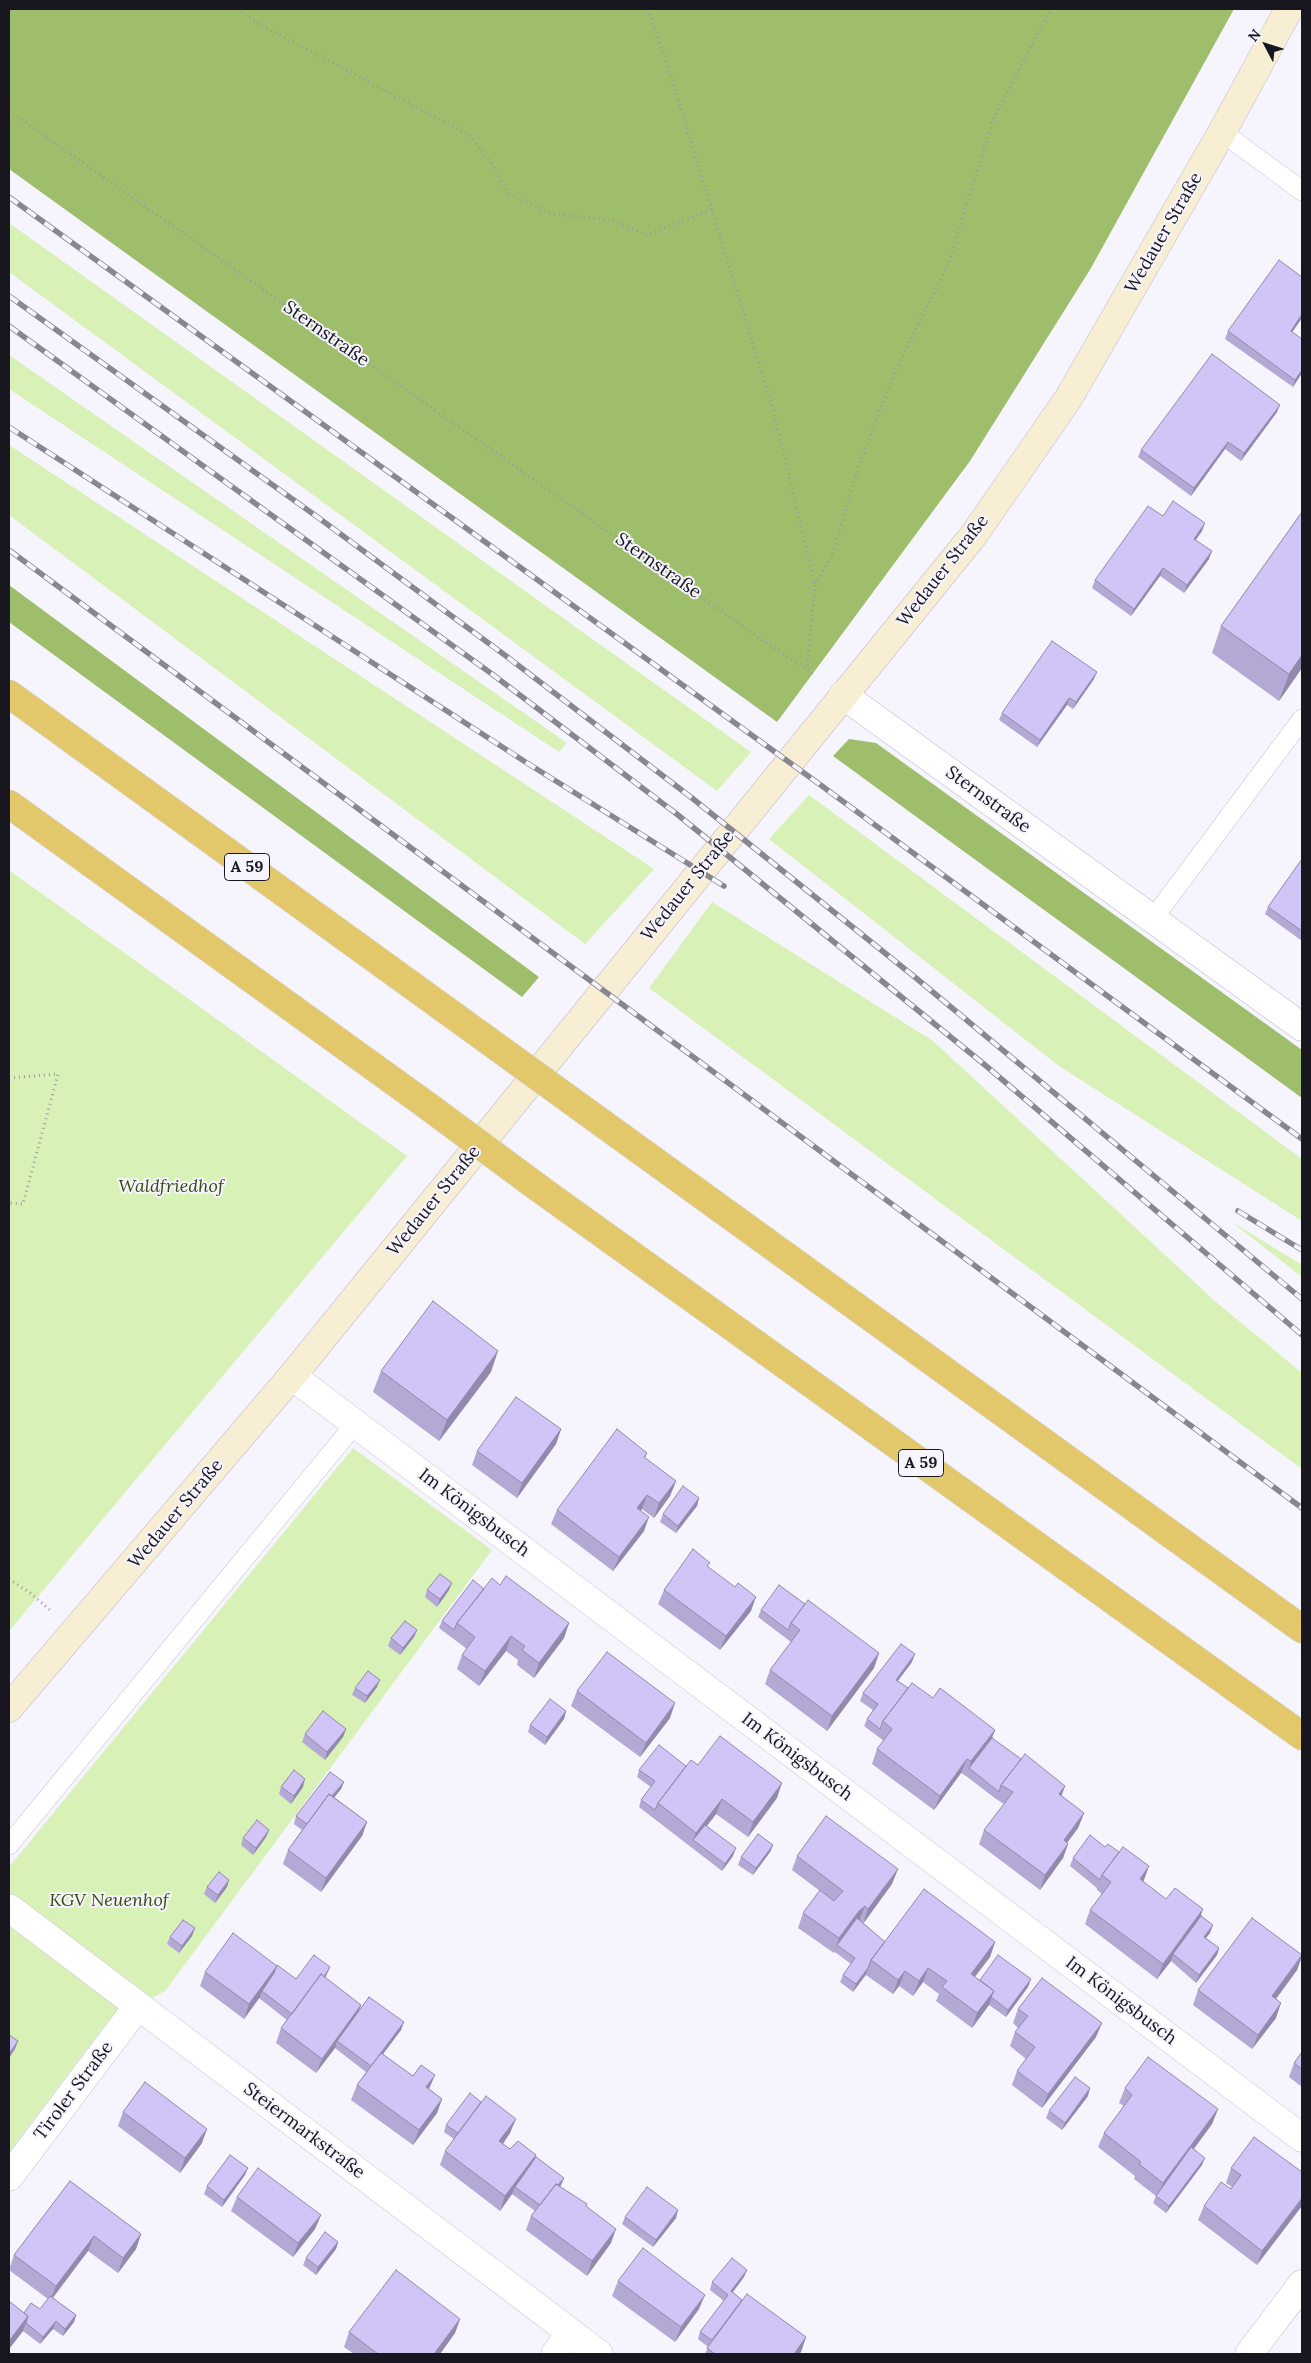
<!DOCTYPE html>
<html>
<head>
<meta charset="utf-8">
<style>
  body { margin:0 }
  #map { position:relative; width:1311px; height:2363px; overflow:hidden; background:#f6f4fd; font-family:Lora,serif }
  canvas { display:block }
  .frame { position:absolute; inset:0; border:10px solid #18161e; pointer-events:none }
  .north { position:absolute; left:1241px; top:20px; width:50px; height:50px; -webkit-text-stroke:4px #f6f4fd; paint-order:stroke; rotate:310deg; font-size:14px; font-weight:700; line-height:20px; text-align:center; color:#18161e }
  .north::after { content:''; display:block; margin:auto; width:18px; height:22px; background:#18161e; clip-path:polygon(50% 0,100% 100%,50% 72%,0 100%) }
</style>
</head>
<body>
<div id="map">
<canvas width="1311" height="2363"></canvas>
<div class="frame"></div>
<div class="north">N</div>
</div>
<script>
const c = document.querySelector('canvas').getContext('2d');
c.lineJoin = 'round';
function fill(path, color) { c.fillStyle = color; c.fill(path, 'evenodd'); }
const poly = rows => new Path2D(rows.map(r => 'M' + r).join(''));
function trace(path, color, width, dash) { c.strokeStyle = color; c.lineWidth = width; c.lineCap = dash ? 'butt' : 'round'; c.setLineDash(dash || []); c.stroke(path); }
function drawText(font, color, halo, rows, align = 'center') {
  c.font = font + ' Lora,serif'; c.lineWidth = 4; c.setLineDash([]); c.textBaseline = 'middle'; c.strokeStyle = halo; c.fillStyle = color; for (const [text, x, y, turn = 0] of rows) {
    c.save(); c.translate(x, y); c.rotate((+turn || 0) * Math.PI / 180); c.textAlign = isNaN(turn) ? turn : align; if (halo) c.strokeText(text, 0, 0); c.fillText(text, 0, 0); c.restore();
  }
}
const green = poly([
  [9,223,751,752,717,791,9,272],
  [9,355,567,743,559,752,9,389],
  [9,445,654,869,585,944,9,515],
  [809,795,1302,1159,1302,1221,1059,1066,769,839],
  [9,870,407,1156,9,1631],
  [712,902,933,1041,1216,1302,1302,1373,1302,1469,649,988],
  [1232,1222,1302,1265,1302,1277],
  [353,1448,492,1550,165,1991,108,2021,9,2152,9,1867]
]);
const forest = poly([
  [9,9,1234,9,1091,268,970,461,777,722,9,169],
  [9,585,539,977,522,997,9,622],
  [849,739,876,743,1302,1050,1302,1098,833,756]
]);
const path = poly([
  [237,9,261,25,471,136,491,163,509,194,553,214,610,220,647,235,712,209],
  [648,9,667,63,773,410,815,584,807,669],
  [9,111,768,644,816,675],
  [815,584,832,556,859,465,895,371,948,265,994,117,1051,9],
  [9,1078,58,1074,23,1204,9,1203],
  [9,1579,29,1592,50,1610]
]);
const lane = poly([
  [1222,132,1302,191],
  [1152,920,1302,719],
  [9,1845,355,1424]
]);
const street = poly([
  [843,695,1302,1027],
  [292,1376,1302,2138],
  [9,1908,599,2354],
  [9,2177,138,2006],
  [555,2354,571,2333],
  [1249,2354,1302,2284]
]);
const secondary = poly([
  [9,1708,292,1376,973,536,1068,399,1222,132,1289,9]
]);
const highway = poly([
  [9,694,486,1039],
  [9,804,425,1104],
  [602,1123,1302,1629],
  [540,1189,1302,1736]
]);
const rail = poly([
  [9,197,822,786,1302,1139],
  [9,296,316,516,506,656,692,798,916,978,1302,1299],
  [9,326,492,674,678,815,985,1065,1302,1335],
  [9,427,527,763,724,886],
  [9,550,1302,1508],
  [1238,1211,1302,1250]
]);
const highwayBridge = poly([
  [486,1039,602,1123],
  [425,1104,540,1189]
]);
const wall = poly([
  [1302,318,1292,332,1302,339,1302,373,1293,387,1225,339,1228,331],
  [1277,412,1241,461,1225,449,1191,496,1138,457,1141,450],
  [1302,512,1302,668,1279,701,1212,653,1221,626],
  [1163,516,1202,531,1196,540,1209,559,1184,593,1160,576,1131,616,1092,588,1095,580],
  [1094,679,1073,709,1067,705,1037,747,999,720,1002,713],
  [1302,859,1302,941,1265,914,1268,907],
  [381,1371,491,1372,439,1441,373,1392],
  [561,1429,556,1444,517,1498,472,1465,477,1451],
  [647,1453,645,1458,676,1481,670,1496,654,1518,642,1509,641,1511,644,1531,613,1571,551,1524,557,1510],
  [699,1498,697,1506,676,1533,660,1522,663,1514],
  [708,1567,751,1611,720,1650,658,1604,664,1590],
  [500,1585,569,1623,564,1638,534,1678,517,1665,518,1660,506,1651,479,1686,457,1669,462,1655,467,1649,439,1628,442,1621,484,1589],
  [427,1590,449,1590,437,1607,425,1597],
  [805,1604,879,1653,874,1668,827,1731,765,1684,770,1670,791,1642,758,1617,761,1610],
  [417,1630,414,1637,400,1655,388,1646,391,1638],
  [912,1662,898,1681,908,1688,933,1698,995,1730,992,1738,1021,1759,1065,1786,1061,1796,1084,1813,1078,1828,1067,1843,1068,1844,1063,1858,1040,1890,979,1844,984,1830,1004,1804,996,1799,966,1776,961,1773,934,1810,872,1764,877,1749,884,1741,864,1726,867,1719,873,1710,860,1701,863,1693],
  [377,1687,365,1703,352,1695,355,1688],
  [577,1691,670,1718,640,1757,571,1706],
  [566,1711,564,1719,545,1745,528,1732,530,1725],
  [346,1729,343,1737,325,1760,302,1742,305,1734],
  [698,1765,777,1798,748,1837,716,1814,707,1826,733,1856,722,1871,639,1807,641,1800,651,1787,637,1777,639,1770],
  [344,1782,341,1789,334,1797,367,1822,362,1836,321,1892,283,1864,288,1850,302,1830,294,1824,296,1816],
  [281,1787,303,1787,291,1804,279,1794],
  [269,1830,266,1837,253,1855,241,1845,243,1838],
  [773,1845,770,1852,753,1875,738,1865,741,1857],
  [797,1856,892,1884,863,1923,885,1942,995,1942,990,1957,975,1977,980,1980,1028,1987,1006,2017,989,2005,972,2028,936,2001,939,1994,923,1982,913,1996,899,1986,893,1994,866,1975,853,1992,840,1982,843,1975,851,1964,835,1952,834,1953,798,1928,803,1913,820,1891,792,1870],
  [1073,1858,1144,1880,1143,1882,1166,1899,1201,1916,1210,1933,1206,1938,1219,1948,1217,1955,1196,1983,1171,1961,1157,1979,1085,1924,1090,1910,1102,1894,1097,1890,1097,1888,1070,1866],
  [207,1887,227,1887,215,1903,204,1894],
  [192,1936,179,1953,167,1944,170,1937],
  [1302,1956,1297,1970,1276,1999,1276,2018,1252,2049,1193,2005,1198,1990],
  [277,1966,296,1979,327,1974,325,1978,361,2005,359,2012,401,2030,383,2054,442,2099,437,2113,413,2145,351,2100,357,2085,366,2072,335,2048,316,2073,276,2043,281,2028,287,2020,259,1998,260,1997,244,2019,200,1986,205,1972],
  [1018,2009,1096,2037,1042,2108,1012,2085,1017,2071,1026,2059,1010,2046,1015,2032,1018,2028,1013,2023],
  [1302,2052,1302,2087,1289,2077,1294,2063],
  [1125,2088,1218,2109,1212,2124,1194,2149,1202,2165,1166,2213,1153,2203,1156,2196,1134,2179,1135,2176,1098,2147,1104,2133,1124,2106,1119,2103],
  [1088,2096,1062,2130,1046,2118,1049,2111],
  [123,2112,202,2143,180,2173,118,2126],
  [446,2125,510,2133,503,2144,510,2149,536,2155,533,2162,564,2178,560,2187,587,2204,586,2207,611,2243,587,2276,526,2230,531,2216,535,2211,512,2194,500,2211,440,2165,445,2151,454,2139,444,2132],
  [1231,2168,1302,2172,1257,2265,1198,2220,1204,2206,1231,2189,1232,2187,1226,2183],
  [245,2175,222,2207,204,2194,207,2186],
  [70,2181,141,2234,136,2249,118,2273,88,2251,53,2298,76,2315,74,2322,63,2336,53,2329,40,2344,23,2331,9,2349,9,2301,24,2313,40,2309,48,2299,9,2270,14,2255],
  [237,2197,321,2215,315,2229,293,2257,231,2211],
  [625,2217,676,2218,653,2247,622,2224],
  [338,2242,336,2249,316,2275,303,2265,306,2258],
  [744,2277,733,2292,742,2300,806,2337,801,2352,799,2354,705,2354,708,2347,698,2339,700,2332,724,2301,710,2290,712,2282],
  [618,2281,699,2309,675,2342,612,2296],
  [460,2319,455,2333,440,2354,354,2354,344,2347,349,2332]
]);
const shadedWall = poly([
  [1302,314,1302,318,1288,338,1291,331],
  [1302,370,1302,373,1293,387,1295,380],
  [1280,405,1277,412,1241,461,1244,453],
  [1228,442,1225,449,1191,496,1194,488],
  [1205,523,1202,531,1191,546,1194,539],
  [1212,551,1209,559,1184,593,1187,585],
  [1163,568,1160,576,1131,616,1134,609],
  [1302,655,1302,668,1279,701,1289,674],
  [1097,672,1094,679,1073,709,1076,702],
  [1069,698,1067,705,1037,747,1040,740],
  [498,1351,491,1372,439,1441,447,1420],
  [561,1429,556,1444,517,1498,522,1483],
  [676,1481,670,1496,654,1518,659,1503],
  [647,1495,642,1509,632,1522,637,1508],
  [699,1498,697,1506,676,1533,678,1526],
  [649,1517,644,1531,613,1571,619,1557],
  [452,1583,449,1590,437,1607,440,1599],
  [756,1597,751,1611,720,1650,726,1636],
  [569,1623,564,1638,534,1678,539,1663],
  [417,1630,414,1637,400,1655,403,1648],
  [511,1636,506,1651,479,1686,485,1671],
  [879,1653,874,1668,827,1731,832,1716],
  [915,1654,912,1662,893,1687,896,1680],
  [380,1680,377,1687,365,1703,367,1696],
  [675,1703,670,1718,640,1757,646,1743],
  [566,1711,564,1719,545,1745,547,1737],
  [346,1729,343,1737,325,1760,327,1752],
  [995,1730,989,1745,969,1768,971,1761],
  [967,1759,961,1773,934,1810,940,1796],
  [305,1779,303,1787,291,1804,294,1796],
  [344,1782,341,1789,306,1833,308,1826],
  [782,1783,777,1798,748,1837,753,1822],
  [1065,1786,1060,1800,1059,1794],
  [722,1799,716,1814,695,1841,693,1840,696,1833],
  [1084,1813,1078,1828,1058,1855,1064,1840],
  [367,1822,362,1836,321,1892,326,1878],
  [269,1830,266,1837,253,1855,256,1848],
  [1068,1844,1063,1858,1040,1890,1045,1875],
  [773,1845,770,1852,753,1875,756,1868],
  [736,1848,733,1856,722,1871,725,1864],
  [1149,1866,1144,1880,1135,1894,1140,1879],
  [898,1869,892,1884,863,1924,868,1909],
  [229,1880,227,1887,215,1903,218,1895],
  [865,1906,859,1921,837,1945,834,1953,839,1938,859,1911],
  [1203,1909,1198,1924,1173,1954,1171,1961,1157,1979,1163,1964],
  [1213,1925,1210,1933,1201,1944,1204,1937],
  [195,1928,192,1936,179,1953,182,1946],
  [995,1942,990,1957,966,1988,971,1974],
  [1219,1948,1217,1955,1196,1983,1199,1975],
  [1302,1956,1297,1970,1267,2011,1272,1996],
  [277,1966,272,1980,262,1991,260,1997,244,2019,249,2004],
  [330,1967,327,1974,317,1991,320,1983],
  [868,1968,866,1974,853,1992,856,1984],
  [928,1968,923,1982,913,1996,919,1981],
  [905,1971,899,1986,893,1994,898,1980],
  [1031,1979,1028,1987,1006,2017,1008,2010],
  [994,1991,989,2005,972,2028,977,2013],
  [1281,2003,1276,2018,1252,2049,1258,2035],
  [361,2005,356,2019,337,2041,335,2048,316,2073,322,2059],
  [404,2022,401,2030,368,2074,371,2066],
  [1102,2023,1096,2037,1042,2108,1048,2094],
  [18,2041,15,2049,9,2058,9,2054],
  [435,2075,429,2089,426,2087],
  [1090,2088,1088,2096,1062,2130,1065,2123],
  [442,2099,437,2113,413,2145,419,2130],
  [1218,2109,1212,2124,1158,2197,1163,2183],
  [516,2119,510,2133,494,2156,499,2141],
  [207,2129,202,2143,180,2173,185,2158],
  [536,2155,531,2170,515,2187,512,2194,500,2211,505,2196],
  [1205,2158,1202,2165,1166,2213,1169,2206],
  [248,2168,245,2175,222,2207,224,2200],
  [564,2178,561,2185,539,2213,542,2206],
  [1302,2198,1302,2206,1257,2265,1262,2251],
  [678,2210,676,2218,653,2247,656,2240],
  [321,2215,315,2229,293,2257,298,2243],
  [616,2229,611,2243,587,2276,592,2261],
  [141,2234,136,2249,118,2273,123,2258],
  [94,2236,88,2251,50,2301,56,2286],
  [338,2242,336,2249,316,2275,318,2267],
  [747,2270,744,2277,728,2298,731,2291],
  [705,2295,699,2309,675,2342,681,2327],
  [76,2315,74,2322,63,2336,65,2329],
  [28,2316,23,2331,9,2349,9,2341],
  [460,2319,455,2333,440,2354,434,2354],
  [56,2321,53,2329,40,2344,43,2337],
  [806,2337,801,2352,799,2354,794,2354]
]);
const building = poly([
  [1279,260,1302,277,1302,314,1291,331,1302,339,1302,370,1295,380,1228,331,1279,260],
  [1212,354,1280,405,1244,453,1228,442,1194,488,1141,450,1212,354],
  [1173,501,1205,523,1194,539,1212,551,1187,585,1163,568,1134,609,1095,580,1148,506,1163,516,1173,501],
  [1302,512,1302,655,1289,674,1221,626,1302,512],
  [1052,641,1097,672,1076,702,1069,698,1040,740,1002,713,1052,641],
  [1302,859,1302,931,1268,907,1302,859],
  [433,1301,498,1351,447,1420,381,1371,433,1301],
  [516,1397,561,1429,522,1483,477,1451,516,1397],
  [617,1429,647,1453,644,1457,676,1481,659,1503,647,1495,637,1508,649,1517,619,1557,557,1510,617,1429],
  [683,1486,699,1498,678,1526,663,1514,683,1486],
  [693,1549,710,1563,707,1566,735,1587,738,1583,756,1597,726,1636,664,1590,693,1549],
  [440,1574,452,1583,440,1599,427,1590,440,1574],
  [506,1576,569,1623,539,1663,522,1650,525,1646,511,1636,485,1671,462,1655,475,1637,457,1623,492,1578,500,1585,506,1576],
  [473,1580,484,1589,457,1623,454,1630,442,1621,473,1580],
  [779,1585,805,1604,791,1623,788,1630,761,1610,779,1585],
  [808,1600,879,1653,832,1716,770,1670,800,1630,791,1623,808,1600],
  [405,1621,417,1630,403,1648,391,1638,405,1621],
  [901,1644,915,1654,896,1680,908,1688,883,1721,880,1729,867,1719,878,1704,863,1693,901,1644],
  [607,1652,675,1703,646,1743,577,1691,607,1652],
  [368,1671,380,1680,367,1696,355,1688,368,1671],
  [912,1683,933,1698,940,1688,995,1730,971,1761,967,1759,940,1796,877,1749,892,1729,883,1721,912,1683],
  [550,1699,566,1711,547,1737,530,1725,550,1699],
  [323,1711,346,1729,327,1752,305,1734,323,1711],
  [720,1736,782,1783,753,1822,722,1799,696,1833,658,1803,691,1760,698,1765,720,1736],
  [992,1738,1021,1759,1001,1785,999,1792,969,1768,992,1738],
  [659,1745,686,1766,658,1803,655,1810,641,1800,655,1781,639,1770,659,1745],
  [1025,1754,1065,1786,1059,1794,1084,1813,1064,1840,1068,1844,1045,1875,984,1830,1013,1792,1001,1785,1025,1754],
  [294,1770,305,1779,294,1796,281,1787,294,1770],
  [330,1772,344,1782,332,1796,329,1794,307,1824,296,1816,330,1772],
  [329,1794,367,1822,326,1878,288,1850,329,1794],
  [826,1816,898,1869,868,1909,865,1906,859,1911,839,1938,803,1913,820,1890,834,1901,843,1891,797,1856,826,1816],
  [257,1820,269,1830,256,1848,243,1838,257,1820],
  [705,1825,736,1848,725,1864,693,1840,705,1825],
  [758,1834,773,1845,756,1868,741,1857,758,1834],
  [1090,1835,1105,1847,1108,1844,1119,1852,1102,1875,1100,1880,1073,1858,1090,1835],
  [1123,1847,1149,1866,1140,1879,1166,1899,1175,1888,1203,1909,1163,1964,1090,1910,1111,1882,1102,1875,1123,1847],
  [219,1872,229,1880,218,1895,207,1887,219,1872],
  [924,1889,995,1942,971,1974,994,1991,977,2013,942,1987,947,1981,928,1968,919,1981,905,1971,898,1980,871,1960,924,1889],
  [1201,1916,1213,1925,1204,1937,1219,1948,1199,1975,1173,1954,1201,1916],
  [857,1918,885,1942,871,1960,868,1968,856,1984,843,1975,855,1958,837,1945,857,1918],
  [1252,1918,1302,1955,1272,1996,1281,2003,1258,2035,1198,1990,1252,1918],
  [183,1920,195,1928,182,1946,170,1937,183,1920],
  [233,1933,277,1966,249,2004,205,1972,233,1933],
  [314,1955,330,1967,324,1977,321,1974,292,2014,262,1991,274,1973,277,1965,296,1979,314,1955],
  [998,1955,1031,1979,1008,2010,991,1997,994,1991,980,1980,998,1955],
  [321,1974,361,2005,322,2059,281,2028,321,1974],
  [1042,1978,1102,2023,1048,2094,1017,2071,1035,2047,1015,2032,1028,2016,1018,2009,1042,1978],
  [369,1997,404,2022,371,2066,337,2041,369,1997],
  [9,2035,18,2041,9,2054,9,2035],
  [1302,2052,1302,2069,1294,2063,1302,2052],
  [381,2053,413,2076,421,2065,435,2075,426,2087,442,2099,419,2130,357,2085,381,2053],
  [1148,2057,1218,2109,1163,2183,1139,2164,1141,2162,1104,2133,1132,2095,1125,2088,1148,2057],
  [1075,2077,1090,2088,1065,2123,1049,2111,1075,2077],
  [145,2082,207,2129,185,2158,123,2112,145,2082],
  [470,2093,481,2102,458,2133,446,2125,470,2093],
  [486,2096,516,2119,499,2141,510,2149,518,2141,536,2155,505,2196,445,2151,486,2096],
  [1254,2137,1302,2172,1302,2198,1262,2251,1204,2206,1221,2182,1231,2189,1241,2175,1231,2168,1254,2137],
  [1191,2147,1205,2158,1169,2206,1156,2196,1191,2147],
  [230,2155,248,2168,224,2200,207,2186,230,2155],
  [536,2157,564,2178,558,2185,556,2184,540,2205,515,2187,536,2157],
  [258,2168,321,2215,298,2243,237,2197,258,2168],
  [70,2181,141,2234,123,2258,94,2236,56,2286,14,2255,70,2181],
  [556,2184,587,2204,586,2206,616,2229,592,2261,531,2216,556,2184],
  [647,2187,678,2210,656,2240,625,2217,647,2187],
  [325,2232,338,2242,318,2267,306,2258,325,2232],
  [643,2248,705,2295,681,2327,618,2281,643,2248],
  [732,2258,747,2270,731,2291,742,2300,712,2340,700,2332,728,2295,712,2282,732,2258],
  [396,2270,460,2319,434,2354,378,2354,349,2332,396,2270],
  [747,2294,806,2337,794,2354,715,2354,707,2348,747,2294],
  [50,2296,76,2315,65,2329,56,2321,43,2337,26,2323,28,2316,24,2313,31,2303,40,2309,50,2296],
  [9,2301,28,2316,9,2341,9,2301]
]);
const shields = [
  [247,867,45],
  [921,1463,45]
];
const shieldNames = [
  ["A 59",247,867],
  ["A 59",921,1463]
];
const streetNames = [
  ["Wedauer Straße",1164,233,-60],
  ["Sternstraße",326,334,35],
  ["Sternstraße",658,566,35],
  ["Wedauer Straße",943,571,-52],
  ["Sternstraße",988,800,36],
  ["Wedauer Straße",688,886,-51],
  ["Wedauer Straße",434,1201,-51],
  ["Im Königsbusch",474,1513,37],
  ["Wedauer Straße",176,1514,-50],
  ["Im Königsbusch",797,1757,37],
  ["Im Königsbusch",1121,2001,37],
  ["Tiroler Straße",74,2091,-53],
  ["Steiermarkstraße",304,2131,37]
];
const parkNames = [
  ["Waldfriedhof",171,1187],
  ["KGV Neuenhof",109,1901]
];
fill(green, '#d8f1b6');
fill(forest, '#9ebe6b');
trace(lane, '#c2bcd2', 20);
trace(street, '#c2bcd2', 29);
trace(secondary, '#c2bcd2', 29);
trace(highway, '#d5d5d6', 29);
trace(path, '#9b99a1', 3, [1, 4]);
trace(lane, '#fff', 19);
trace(street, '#fff', 28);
trace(secondary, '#f7eed3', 28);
trace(highway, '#e3c86b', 28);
trace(rail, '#88868f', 5.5);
trace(rail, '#f6f4fd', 4, [11]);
trace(highwayBridge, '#d5d5d6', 29, []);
trace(highwayBridge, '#e3c86b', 28);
fill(wall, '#b4a9d4');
fill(shadedWall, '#9289ac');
fill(building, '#d1c4f6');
trace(building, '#9289ac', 1);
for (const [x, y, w] of shields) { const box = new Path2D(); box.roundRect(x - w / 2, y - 13.5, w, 27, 4); c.fillStyle = '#f6f4fd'; c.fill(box); trace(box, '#18161e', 1); }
drawText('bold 16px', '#18161e', null, shieldNames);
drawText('18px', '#18161e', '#f6f4fd', streetNames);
drawText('italic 18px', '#364a0d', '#f6f4fd', parkNames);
</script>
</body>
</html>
